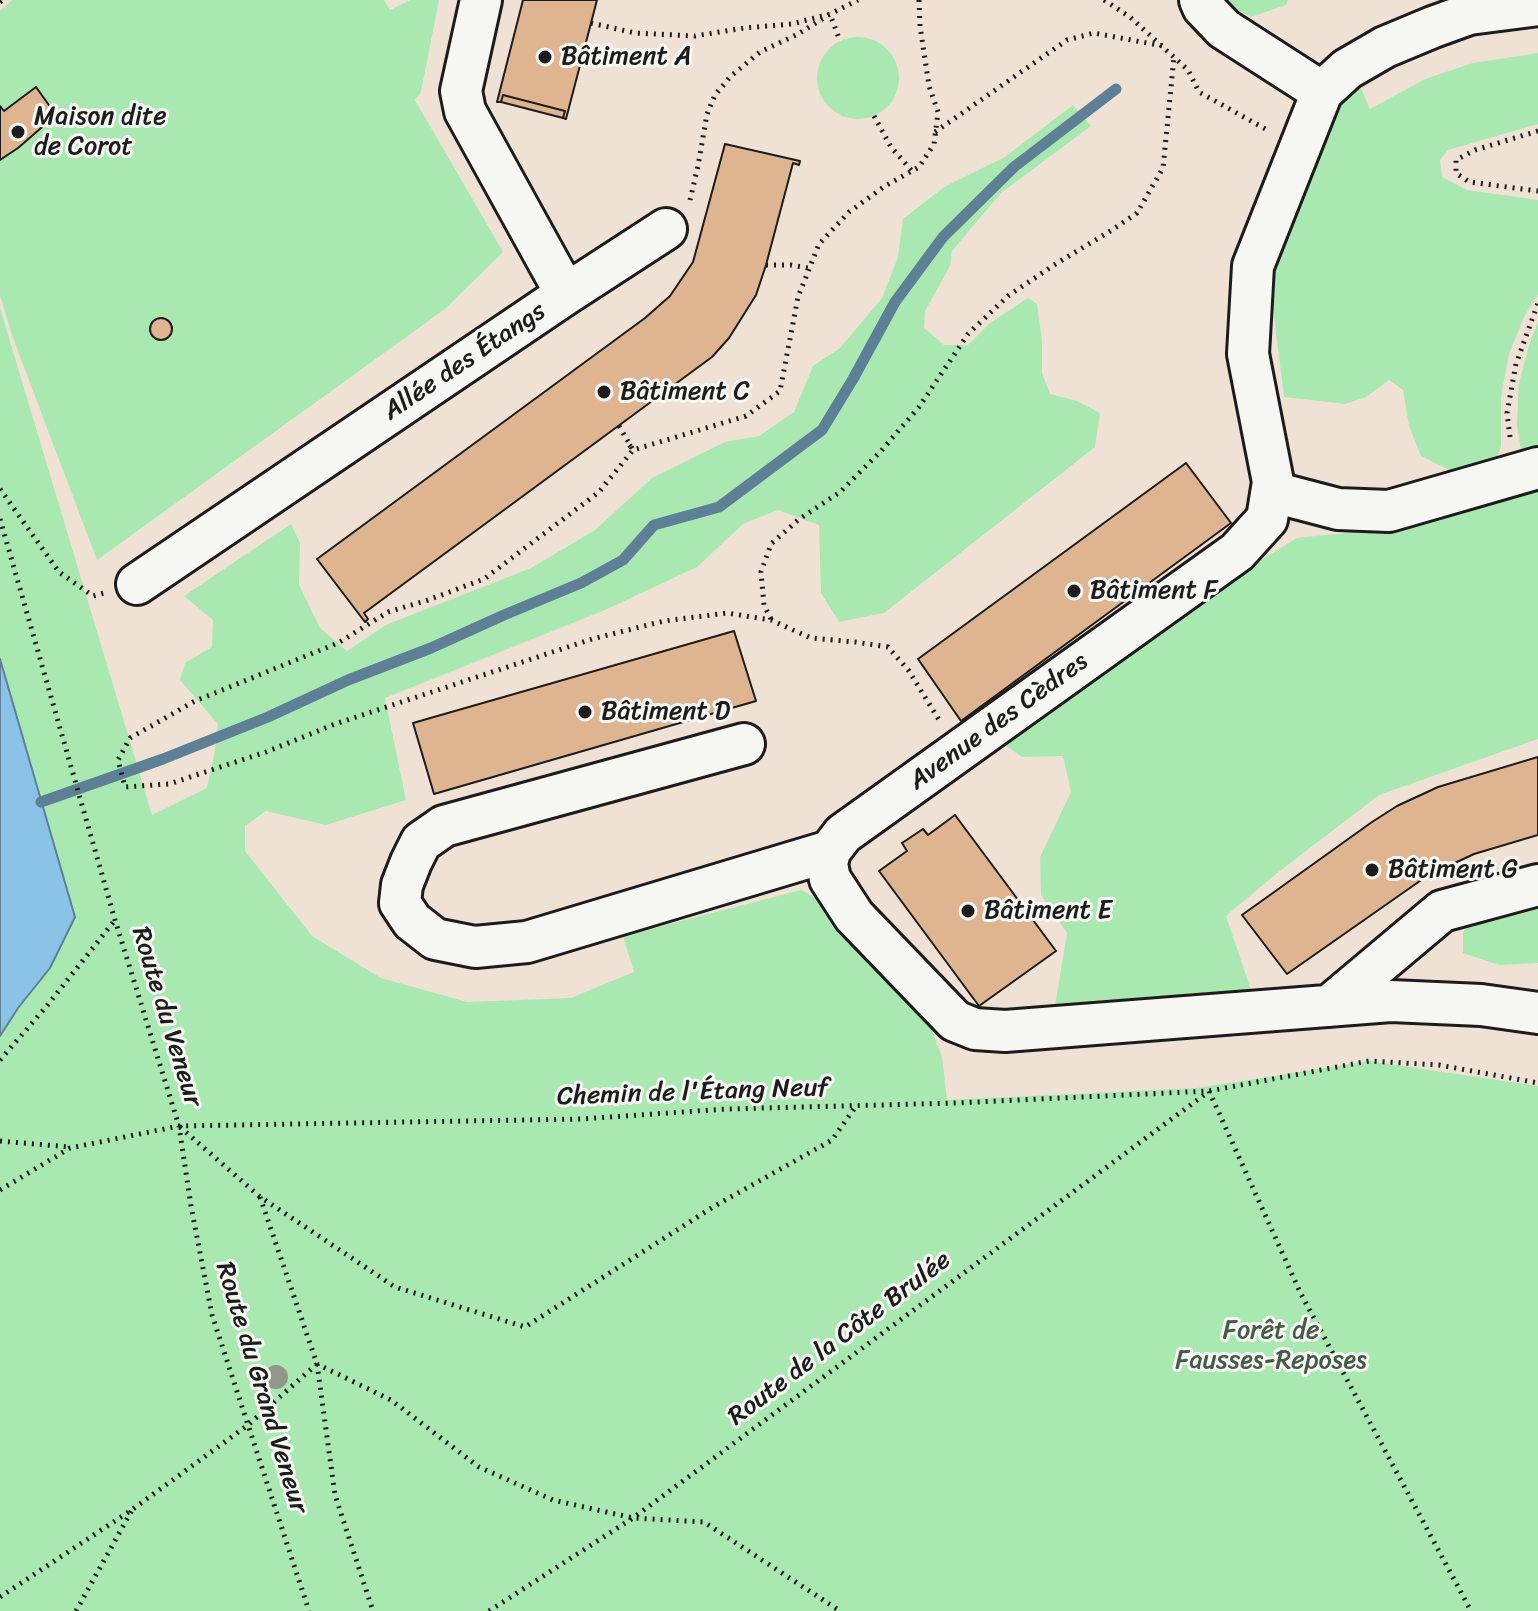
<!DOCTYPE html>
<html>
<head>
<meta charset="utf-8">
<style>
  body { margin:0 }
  canvas { display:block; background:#efe2d5 }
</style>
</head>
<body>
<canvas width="1538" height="1611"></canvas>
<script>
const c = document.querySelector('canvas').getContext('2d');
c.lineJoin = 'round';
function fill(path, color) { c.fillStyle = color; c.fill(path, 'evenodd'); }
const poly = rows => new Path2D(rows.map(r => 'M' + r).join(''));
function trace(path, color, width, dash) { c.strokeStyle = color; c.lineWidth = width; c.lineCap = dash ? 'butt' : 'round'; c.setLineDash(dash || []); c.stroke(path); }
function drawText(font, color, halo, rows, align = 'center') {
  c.font = font + ' Sriracha,sans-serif'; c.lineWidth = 6; c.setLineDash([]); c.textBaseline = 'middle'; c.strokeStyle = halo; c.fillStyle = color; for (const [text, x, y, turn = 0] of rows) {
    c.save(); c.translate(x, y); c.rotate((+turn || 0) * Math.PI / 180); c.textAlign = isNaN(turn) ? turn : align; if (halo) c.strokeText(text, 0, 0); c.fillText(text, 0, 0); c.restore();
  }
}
const green = poly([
  [12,0,384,0,390,10,410,0,439,0,421,92,415,100,503,252,445,309,97,560,13,338,0,296,0,11],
  [1219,0,1288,0,1286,5,1251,17],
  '817 78a41 41 0 1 1 82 0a41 41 0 1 1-82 0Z',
  [1538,53,1538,124,1448,150,1440,160,1442,177,1467,190,1538,200,1538,294,1524,317,1509,354,1501,397,1501,446,1497,458,1453,472,1421,456,1409,426,1403,390,1389,380,1366,397,1345,404,1284,397,1270,284,1280,235,1338,99,1358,81,1370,109,1425,79,1473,63],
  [1073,105,1091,126,1001,193,952,251,950,266,925,311,924,328,944,345,968,345,990,323,1028,298,1037,304,1042,341,1042,373,1050,394,1077,401,1100,413,1095,447,884,613,839,622,821,593,819,525,778,510,743,524,697,567,605,610,385,698,406,800,326,825,266,811,245,826,245,851,312,936,381,978,467,1002,571,998,634,972,623,936,801,890,830,905,920,998,942,1057,947,1100,1197,1088,1369,1061,1538,1086,1538,1611,0,1611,0,308,152,815,207,788,214,756,218,724,180,680,185,663,212,647,213,620,184,596,291,524,300,543,299,585,320,628,347,651,386,625,531,568,595,530,652,478,725,442,759,436,794,412,813,366,840,348,882,298,898,257,903,219,944,187,1005,157],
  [1538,323,1538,451,1522,456,1517,426,1519,382,1531,339],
  [1538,491,1538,739,1379,795,1276,874,1226,916,1252,993,1054,1012,1067,933,1041,895,1040,857,1071,792,1063,756,1022,757,996,739,1184,607,1297,538,1390,528],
  [1538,898,1538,963,1499,965,1463,953,1463,933,1474,915]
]);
const water = poly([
  [0,659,75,917,50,968,18,1008,0,1036,0,659]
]);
const stream = poly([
  [41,802,163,759,268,717,348,680,431,648,504,615,581,583,623,560,654,525,719,507,822,430,853,379,895,302,943,237,1014,167,1116,89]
]);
const building = poly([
  [523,0,597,0,566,119,563,118,565,111,503,95,501,102,497,102,523,0],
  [36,87,56,115,18,148,0,160,0,106,4,111,36,87],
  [503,95,565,111,563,118,501,102,503,95],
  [725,144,800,161,799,165,793,163,766,265,756,295,729,338,712,357,364,613,368,619,365,622,317,559,645,318,670,296,693,262,725,144],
  '150 329a11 11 0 1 1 22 0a11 11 0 1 1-22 0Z',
  [1186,463,1231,523,961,721,918,659,1186,463],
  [734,631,756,701,434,794,413,723,734,631],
  [1538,757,1538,835,1474,854,1427,876,1287,974,1242,915,1372,822,1397,806,1438,787,1538,757],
  [955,815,1056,951,979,1006,879,871,907,851,902,843,923,829,928,835,955,815]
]);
const path = poly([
  [919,0,920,26,929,86,938,112,934,144,919,167,885,186,849,212,819,244,798,297,780,391,746,416,633,450,599,492,484,579,428,600,388,612,338,643,195,701,130,738,118,760,125,787,169,784,266,752,335,724,592,639,664,621,727,613,771,620,811,638,855,642,888,647,909,671,939,720],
  [1104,0,1130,17,1188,70,1199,92,1269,131],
  [0,2,3,0],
  [591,23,635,33,695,36,744,28,792,24,830,14,858,0],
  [874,116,891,147,912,171],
  [1538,131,1475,150,1456,160,1456,173,1469,182,1538,191],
  [935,132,1067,40,1094,33,1163,46],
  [690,200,698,166,707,114,715,95,731,76,760,52,798,34,830,14,840,41],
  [766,265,791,265,808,268],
  [619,426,633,450,628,443],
  [1510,437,1507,413,1516,364,1538,303],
  [0,489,59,572,93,596,104,593],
  [0,519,115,920,179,1126,191,1206,212,1315,309,1611],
  [771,619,764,605,761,572,771,544,798,520,840,492,881,451,919,407,968,334,1008,296,1054,265,1112,230,1137,213,1163,168,1174,57],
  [0,1060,46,1007,115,920],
  [1209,1091,1300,1292,1471,1611],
  [180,1127,259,1196,395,1287,525,1327,713,1207,832,1140,856,1106],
  [0,1141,69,1147],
  [0,1190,70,1148,179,1126,581,1119,727,1109,956,1103,1209,1091,1369,1061,1439,1065,1538,1083],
  [260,1197,317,1364,391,1400,479,1467,553,1500,633,1518,704,1522,840,1611],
  [317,1364,335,1495,373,1611],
  [0,1597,133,1509,248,1425,317,1364],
  [76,1611,132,1510],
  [489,1611,633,1518,1208,1092]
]);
const minor = poly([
  [1200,0,1203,7,1224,29,1322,92],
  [1538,5,1469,14,1433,27,1385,47,1347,69,1322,92,1253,266,1248,354,1273,482,1267,519,1237,552,843,834,830,851,827,864,830,879,854,916,955,1021,975,1029,1005,1031,1391,1001,1481,1005,1538,1013],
  [566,294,666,229],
  [1273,492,1338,509,1389,511,1538,468],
  [137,584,566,294,465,111,461,91,481,0],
  [744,744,444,826,421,842,411,862,402,885,400,903,412,921,435,939,475,947,527,942,830,851],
  [1329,1006,1442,911,1538,885]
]);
const trees = [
  [276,1377]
];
const markers = [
  [545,57,8,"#1c1c1c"],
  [18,132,8,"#1c1c1c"],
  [604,392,8,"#1c1c1c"],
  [1074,591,8,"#1c1c1c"],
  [585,712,8,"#1c1c1c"],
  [1372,870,8,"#1c1c1c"],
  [968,911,8,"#1c1c1c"]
];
const poiNames = [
  ["Bâtiment A",561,57],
  ["Maison dite",34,117],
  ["de Corot",34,147],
  ["Bâtiment C",620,392],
  ["Bâtiment F",1090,591],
  ["Bâtiment D",601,712],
  ["Bâtiment G",1388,870],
  ["Bâtiment E",984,911]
];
const streetNames = [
  ["Allée des Étangs",465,362,-34],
  ["Avenue des Cèdres",999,722,-36],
  ["Route du Veneur",166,1017,73],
  ["Chemin de l'Étang Neuf",693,1093,-2],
  ["Route de la Côte Brulée",840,1339,-37],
  ["Route du Grand Veneur",261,1388,73]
];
const parkNames = [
  ["Forêt de",1271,1331],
  ["Fausses-Reposes",1271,1361]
];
fill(green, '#a9e9b1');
fill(water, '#8ac2e8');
trace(water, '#5e8096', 2);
trace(stream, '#5e8096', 11);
fill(building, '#dfb490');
trace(building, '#1c1c1c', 2);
trace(minor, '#1c1c1c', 46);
trace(path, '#1c1c1c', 5, [2, 6]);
trace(minor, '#f6f6f2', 40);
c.fillStyle = '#929788';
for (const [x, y] of trees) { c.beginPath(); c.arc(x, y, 12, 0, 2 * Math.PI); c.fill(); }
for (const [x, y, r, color] of markers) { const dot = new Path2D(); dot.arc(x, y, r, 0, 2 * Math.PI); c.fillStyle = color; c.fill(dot); trace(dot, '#f6f6f2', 3); }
drawText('26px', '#1c1c1c', '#f6f6f2', poiNames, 'left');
drawText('26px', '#1c1c1c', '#f6f6f2', streetNames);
drawText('26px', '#465a49', '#f6f6f2', parkNames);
</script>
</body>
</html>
